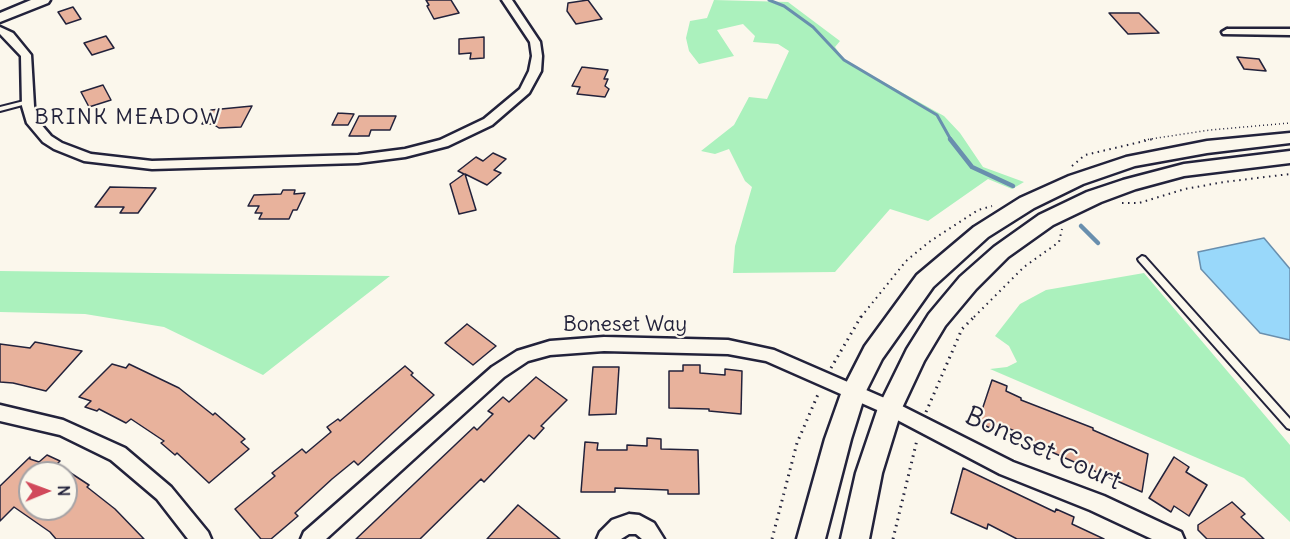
<!DOCTYPE html>
<html>
<head>
<meta charset="utf-8">
<style>
  body { margin:0 }
  #map { position:relative; width:1290px; height:539px; overflow:hidden; background:#fbf7ec; font-family:Delius,sans-serif }
  canvas { display:block }
  .north { position:absolute; left:18px; top:461px; width:60px; height:60px; box-sizing:border-box; background:#fbf7ec; border:2px solid #a4a2a5; border-radius:50%; rotate:89deg; font-size:16px; font-weight:700; line-height:24px; text-align:center; color:#22223b }
  .north::after { content:''; display:block; margin:auto; width:21px; height:27px; background:#d1495b; clip-path:polygon(50% 0,100% 100%,50% 72%,0 100%) }
</style>
</head>
<body>
<div id="map">
<canvas width="1290" height="539"></canvas>
<div class="north">N</div>
</div>
<script>
const c = document.querySelector('canvas').getContext('2d');
c.lineJoin = 'round';
function fill(path, color) { c.fillStyle = color; c.fill(path, 'evenodd'); }
const poly = rows => new Path2D(rows.map(r => 'M' + r).join(''));
function trace(path, color, width, dash) { c.strokeStyle = color; c.lineWidth = width; c.lineCap = dash ? 'butt' : 'round'; c.setLineDash(dash || []); c.stroke(path); }
function drawText(font, color, halo, rows, align = 'center') {
  c.font = font + ' Delius,sans-serif'; c.lineWidth = 4.5; c.setLineDash([]); c.textBaseline = 'middle'; c.strokeStyle = halo; c.fillStyle = color; for (const [text, x, y, turn = 0] of rows) {
    c.save(); c.translate(x, y); c.rotate((+turn || 0) * Math.PI / 180); c.textAlign = isNaN(turn) ? turn : align; if (halo) c.strokeText(text, 0, 0); c.fillText(text, 0, 0); c.restore();
  }
}
const green = poly([
  [714,0,788,2,840,41,835,47,844,60,944,116,960,133,983,167,1024,182,1012,189,988,179,928,221,890,209,835,272,733,273,735,246,752,187,745,181,729,149,715,154,701,151,734,125,749,97,767,99,789,51,778,44,753,42,755,36,743,24,717,30,734,56,699,64,689,51,686,38,690,21,707,18],
  [0,271,390,276,263,375,164,327,85,314,0,312],
  [1144,273,1290,445,1290,522,1244,478,990,369,1007,367,1017,362,1009,346,995,336,1020,304,1046,290]
]);
const water = poly([
  [1264,238,1290,269,1290,340,1260,333,1201,269,1198,252,1264,238]
]);
const streamFar1 = poly([
  [769,0,784,6,813,27,844,60,937,115,951,140]
]);
const stream = poly([
  [950,139,972,167,1013,186],
  [1081,226,1098,243]
]);
const building = poly([
  [426,0,451,0,459,13,434,19,427,6,429,5,426,0],
  [588,0,602,19,576,24,567,11,568,3,588,0],
  [73,7,81,19,66,24,58,12,73,7],
  [1109,13,1139,13,1159,33,1128,34,1109,13],
  [106,36,114,48,92,55,84,43,106,36],
  [484,37,484,58,470,59,471,53,459,54,459,39,484,37],
  [1237,57,1259,59,1266,71,1244,69,1237,57],
  [582,67,608,70,604,79,608,79,605,86,609,89,605,97,577,94,580,87,572,86,582,67],
  [103,85,111,100,89,107,81,92,103,85],
  [252,106,241,127,219,128,213,124,202,124,211,110,252,106],
  [338,113,354,114,348,125,332,125,338,113],
  [359,116,396,116,390,130,371,130,369,136,349,136,359,116],
  [493,153,506,159,494,170,501,173,487,185,465,174,476,210,459,214,450,184,464,174,458,171,476,157,483,161,493,153],
  [110,187,156,188,138,213,120,213,124,207,95,207,110,187],
  [283,190,295,190,294,194,305,193,297,210,293,210,289,219,259,219,262,213,255,213,259,206,248,206,254,195,281,194,283,190],
  [467,324,496,346,473,365,445,343,467,324],
  [35,342,82,351,46,391,13,383,0,382,0,344,30,348,35,342],
  [112,364,126,368,129,364,179,388,213,415,215,413,245,439,241,442,249,449,209,483,177,453,175,455,161,443,164,441,131,419,126,423,99,409,97,411,85,407,91,401,79,397,112,364],
  [683,365,700,365,700,373,725,375,725,369,742,371,741,414,709,411,709,409,669,408,669,371,683,371,683,365],
  [405,366,413,373,411,375,434,395,358,465,354,461,332,479,295,513,298,516,271,539,261,539,235,509,275,476,272,473,302,449,306,453,331,432,327,427,338,419,340,421,405,366],
  [593,367,619,367,616,414,589,415,593,367],
  [536,377,567,400,541,426,544,428,534,439,529,435,484,482,481,479,420,539,356,539,474,427,477,430,493,414,488,411,503,397,509,402,536,377],
  [992,380,1007,386,1006,391,1021,398,1021,400,1093,428,1093,430,1148,454,1142,492,1020,438,1021,434,999,424,996,431,978,422,992,380],
  [647,438,661,439,661,449,698,450,699,494,668,494,668,490,615,488,615,492,581,492,585,442,598,443,597,450,627,450,627,445,647,446,647,438],
  [47,455,60,461,57,464,89,485,87,487,115,509,144,539,56,539,50,532,14,507,0,521,0,486,30,457,30,459,39,462,47,455],
  [30,473,66,473,66,509,30,509,30,473],
  [1174,457,1189,467,1186,472,1207,485,1189,516,1174,506,1171,512,1149,498,1174,457],
  [963,468,1055,512,1056,509,1074,517,1072,524,1104,539,1017,539,988,524,987,529,951,513,963,468],
  [1232,502,1245,514,1241,517,1264,539,1207,539,1198,530,1198,525,1232,502],
  [518,505,560,539,487,539,518,505]
]);
const pathFar2 = poly([
  [1144,140,1210,130,1290,123]
]);
const pathFar1 = poly([
  [1072,166,1085,155,1153,139],
  [1122,203,1139,203,1185,189,1224,182,1290,174],
  [861,317,906,261,929,242,978,210,992,206],
  [974,317,1024,267,1059,242,1062,229]
]);
const path = poly([
  [831,368,862,315],
  [926,412,962,329,976,315],
  [772,539,797,443,819,392],
  [893,539,917,440]
]);
const service = poly([
  [28,100,31,102,30,103,0,111,0,107,28,100],
  [1142,256,1145,257,1290,419,1290,429,1287,428,1139,261,1138,259,1142,256]
]);
const minor = poly([
  [502,0,512,0,540,42,542,56,541,71,529,93,492,125,448,146,405,157,358,163,152,169,84,161,54,149,43,142,27,123,22,106,21,56,0,34,0,27,13,33,31,55,34,106,39,122,51,136,62,143,91,154,152,161,358,155,405,149,440,140,484,119,520,89,529,71,532,56,530,42,502,0],
  [1227,29,1290,29,1290,35,1223,34,1222,32,1227,29],
  [604,337,728,340,774,350,896,403,1013,462,1104,496,1181,532,1184,539,1152,539,1090,510,1000,474,884,413,766,361,728,354,604,351,550,355,528,361,504,377,326,539,301,539,304,532,492,367,517,351,550,341,604,337],
  [0,405,63,420,125,448,171,487,208,532,211,539,188,539,157,499,111,460,60,435,0,421,0,405],
  [629,514,639,515,654,523,664,539,642,539,636,534,629,534,621,539,597,539,600,532,612,520,629,514]
]);
const secondary = poly([
  [31,0,50,0,48,3,0,22,0,13,31,0],
  [1290,133,1290,143,1207,153,1135,166,1083,184,1034,208,988,237,933,287,882,359,866,391,851,439,825,539,797,539,825,439,842,391,865,346,917,275,974,227,1020,198,1069,176,1126,157,1207,141,1290,133],
  [1290,151,1290,163,1184,176,1136,189,1101,202,1053,225,1008,257,976,289,945,326,924,361,902,408,882,473,869,539,841,539,856,473,878,408,907,349,929,314,960,277,994,247,1039,215,1087,192,1123,180,1184,164,1290,151]
]);
const streetNames = [
  ["Boneset Way",625,325]
];
const neighbourhoodNames = [
  ["BRINK MEADOW",128,118]
];
const nearStreetnames = [
  ["Boneset Court",1043,449,24]
];
fill(green, '#abf1bd');
fill(water, '#99d8fa');
trace(water, '#698fae', 1.5);
trace(streamFar1, '#698fae', 3);
trace(stream, '#698fae', 4.5);
fill(building, '#e8b29c');
trace(building, '#22223b', 1.5);
trace(service, '#22223b', 4);
trace(minor, '#22223b', 5);
trace(secondary, '#22223b', 5);
trace(pathFar2, '#22223b', 1.5, [1, 3]);
trace(pathFar1, '#22223b', 2, [1.5, 4.5]);
trace(path, '#22223b', 3, [1.5, 5]);
fill(service, '#fbf7ec');
fill(minor, '#fbf7ec');
fill(secondary, '#fbf7ec');
drawText('21px', '#22223b', '#fbf7ec', streetNames);
c.letterSpacing = '1.5px';
drawText('22px', '#22223b', '#fbf7ec', neighbourhoodNames);
c.letterSpacing = '0px';
drawText('26px', '#22223b', '#fbf7ec', nearStreetnames);
</script>
</body>
</html>
